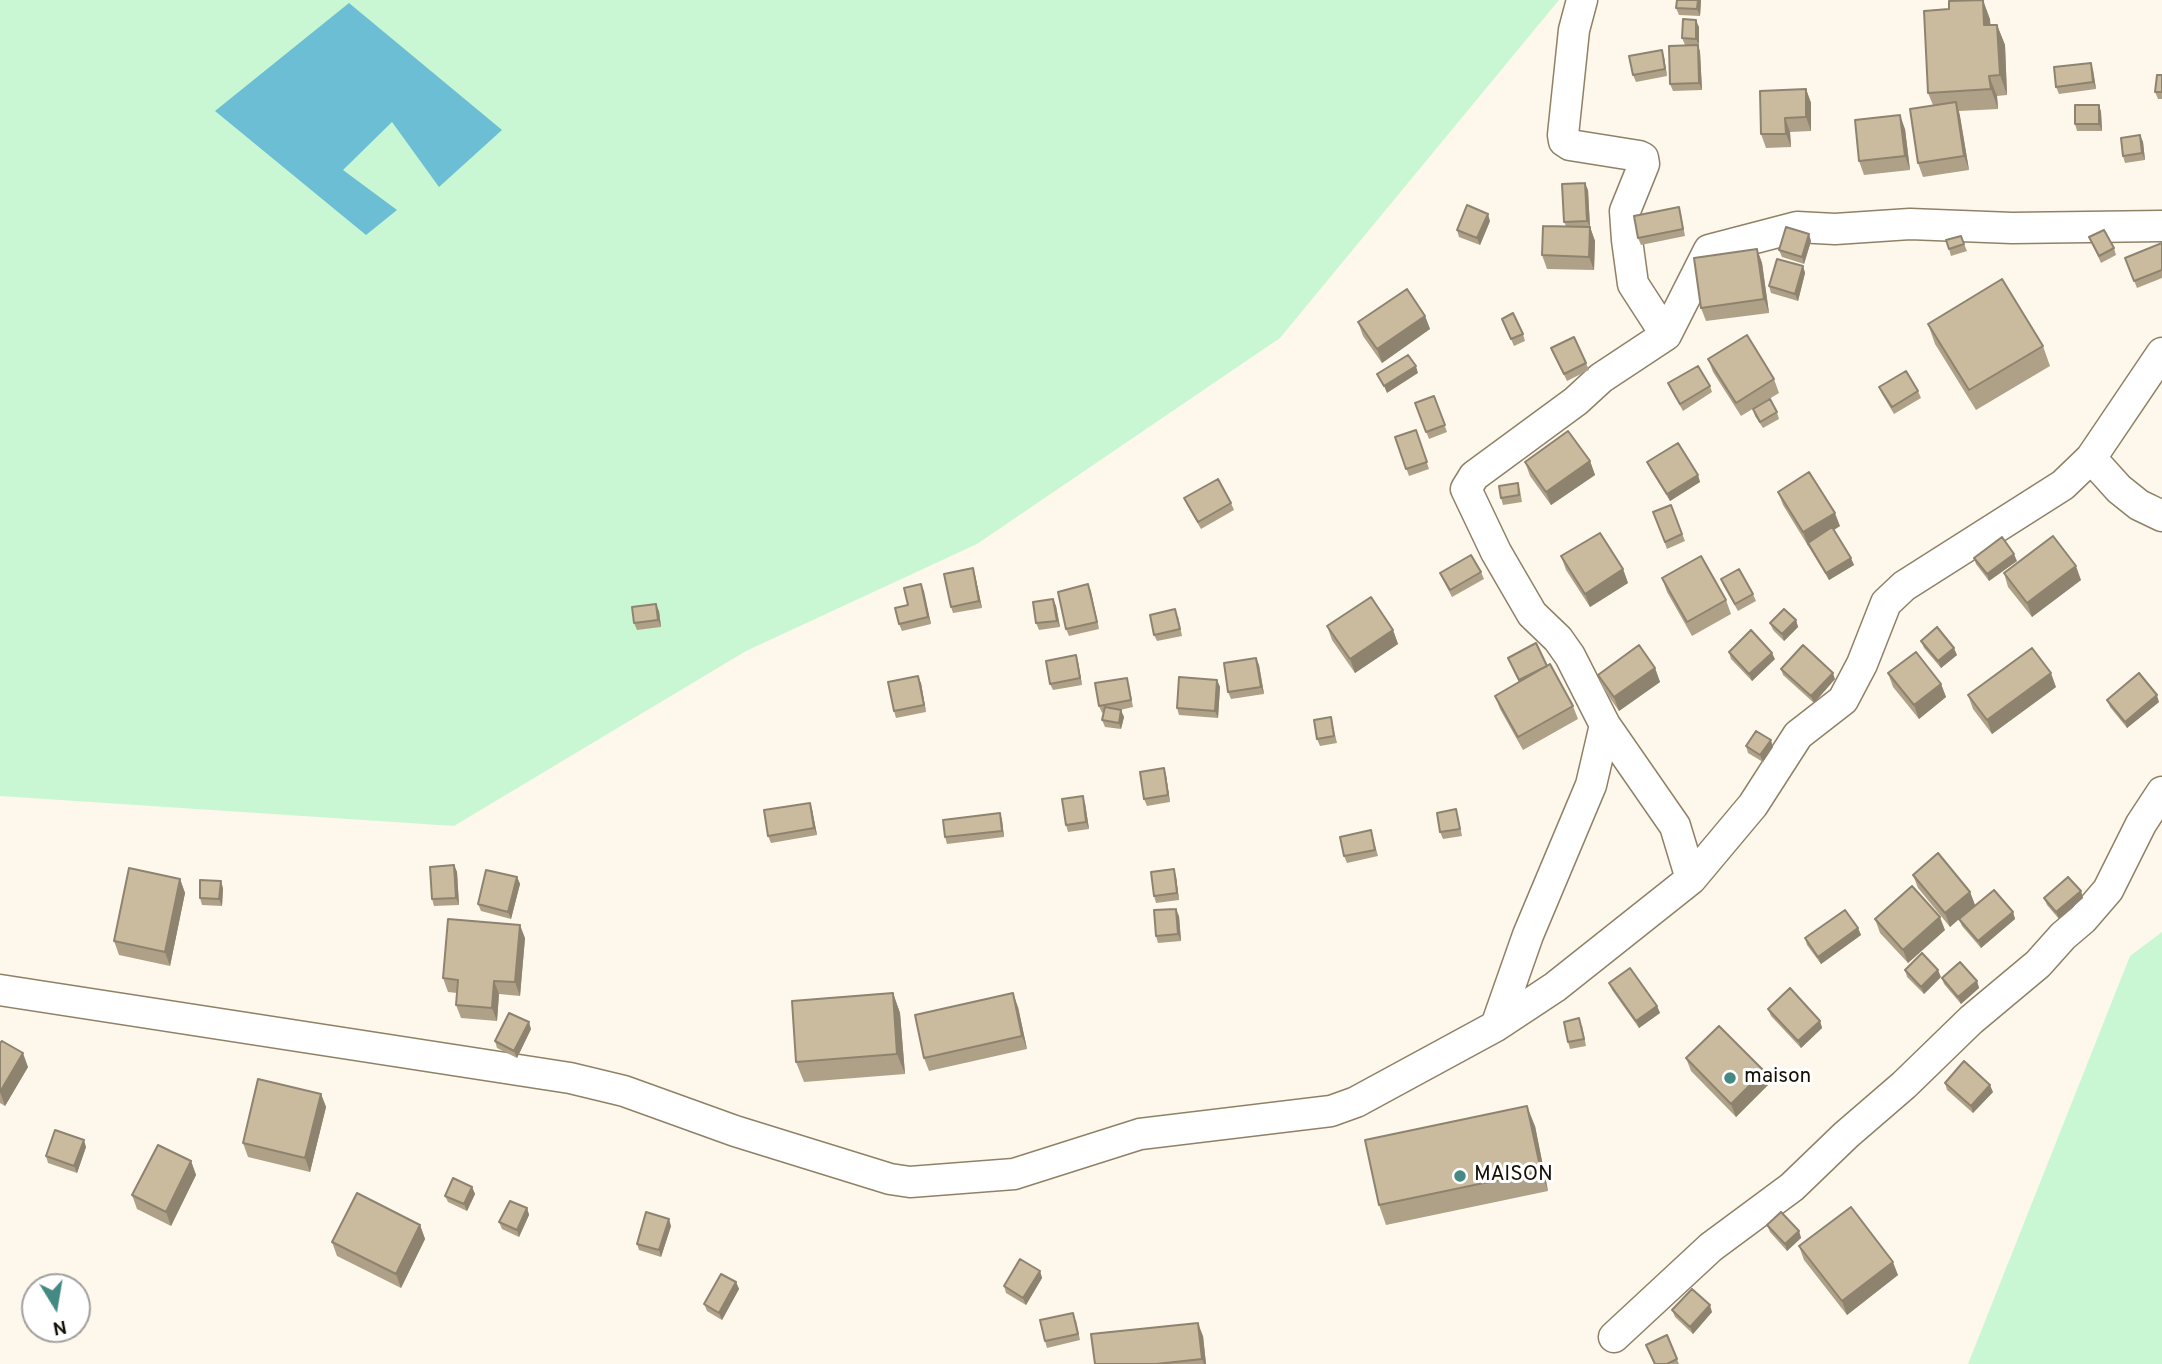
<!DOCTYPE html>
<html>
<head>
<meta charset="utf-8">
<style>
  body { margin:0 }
  #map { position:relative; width:2162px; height:1364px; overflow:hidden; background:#fef8ec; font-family:Overpass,sans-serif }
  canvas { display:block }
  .north { position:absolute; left:21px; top:1273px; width:70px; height:70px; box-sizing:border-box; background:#fff; border:2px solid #a2a09c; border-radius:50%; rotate:169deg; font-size:19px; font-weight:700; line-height:28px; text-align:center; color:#161107 }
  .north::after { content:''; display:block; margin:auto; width:24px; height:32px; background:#448a83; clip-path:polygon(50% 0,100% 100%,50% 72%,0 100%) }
</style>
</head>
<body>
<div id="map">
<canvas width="2162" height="1364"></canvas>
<div class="north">N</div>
</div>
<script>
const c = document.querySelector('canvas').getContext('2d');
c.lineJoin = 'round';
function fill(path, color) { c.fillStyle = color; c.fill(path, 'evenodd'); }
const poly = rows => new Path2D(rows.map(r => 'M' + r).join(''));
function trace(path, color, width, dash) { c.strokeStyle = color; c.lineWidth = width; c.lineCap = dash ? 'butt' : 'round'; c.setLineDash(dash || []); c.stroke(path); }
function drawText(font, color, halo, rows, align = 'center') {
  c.font = font + ' Overpass,sans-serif'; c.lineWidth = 6; c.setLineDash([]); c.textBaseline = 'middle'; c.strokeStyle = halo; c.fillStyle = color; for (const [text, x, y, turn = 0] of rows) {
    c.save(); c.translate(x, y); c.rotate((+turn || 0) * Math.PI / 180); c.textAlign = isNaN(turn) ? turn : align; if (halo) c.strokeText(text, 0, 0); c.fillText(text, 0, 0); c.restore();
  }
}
const green = poly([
  [0,0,1559,0,1280,338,977,544,746,651,454,826,0,796],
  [2162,932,2162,1364,1968,1364,2130,956]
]);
const water = poly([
  [349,3,502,130,439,187,392,122,343,170,397,210,366,235,215,111]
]);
const minor = poly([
  [1582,0,1574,30,1563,135,1564,141,1570,145,1639,156,1643,158,1644,164,1625,211,1627,240,1633,284,1666,335],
  [2091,458,2119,489,2139,505,2162,516],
  [1691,879,1675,826,1605,725,1570,656,1558,639,1532,614,1496,552,1466,489,1474,476,1576,401,1601,378,1666,335,1709,250,1797,227,1835,229,1910,224,2012,228,2162,226],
  [0,990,570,1078,624,1091,735,1131,890,1179,910,1182,1014,1174,1140,1134,1331,1111,1356,1102,1496,1026,1555,987,1691,879,1753,805,1798,735,1843,700,1862,664,1886,603,1904,586,2063,485,2091,458,2162,353],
  [1496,1026,1528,935,1591,785,1605,725],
  [1614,1337,1711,1247,1792,1187,1846,1135,1904,1085,1971,1020,2038,964,2063,936,2083,919,2108,890,2141,824,2162,792]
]);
const wall = poly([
  [1677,0,1701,0,1700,16,1679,15,1676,8],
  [1990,19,1990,25,1997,25,2005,45,2007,95,1997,96,1998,109,1959,111,1969,170,1923,177,1918,163,1933,105,1928,93],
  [1699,27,1698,45,1700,52,1702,90,1673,91,1670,84,1685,45,1682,38],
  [1664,57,1667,76,1636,82,1633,75],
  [2093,70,2096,89,2059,94,2056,87],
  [2162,75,2162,99,2158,99,2155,92],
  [1806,89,1811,103,1811,131,1790,132,1791,147,1766,148,1761,134],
  [2099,105,2101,112,2102,131,2077,131,2075,124],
  [1905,129,1910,170,1864,175,1859,161],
  [2140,135,2143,142,2145,160,2125,163,2123,156],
  [1588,190,1590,227,1595,241,1594,270,1547,269,1542,255,1566,226,1564,222],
  [1681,214,1685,236,1641,245,1638,238],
  [1490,221,1480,245,1459,237,1457,230],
  [1961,236,1967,251,1951,256,1949,249],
  [2089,237,2114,248,2116,255,2101,263],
  [1811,241,1804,264,1782,257,1779,250],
  [2162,243,2162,278,2137,288,2125,258],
  [1757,249,1762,263,1769,313,1706,321,1701,308],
  [1803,266,1805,273,1798,301,1771,293,1769,286],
  [1425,316,1430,329,1382,363,1363,336,1358,322],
  [1502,319,1523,334,1525,341,1514,346],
  [1928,324,2043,346,2050,366,1976,410,1935,344],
  [1551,348,1586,363,1589,370,1567,381],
  [1708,359,1774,379,1779,393,1741,416,1713,372],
  [1668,383,1710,386,1712,392,1683,411,1671,390],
  [1879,387,1918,391,1921,398,1894,414,1882,394],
  [1434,396,1447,432,1429,439,1415,403],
  [1753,409,1777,412,1779,419,1763,428,1755,416],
  [1416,430,1429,469,1409,476,1395,437],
  [1590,461,1595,475,1551,505,1530,476,1525,462],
  [1647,462,1698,475,1700,482,1670,501,1650,469],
  [1518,483,1520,490,1522,502,1503,505,1501,498],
  [1778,492,1840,526,1834,530,1854,565,1829,580,1783,505],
  [1184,498,1231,503,1234,510,1201,529,1187,505],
  [1671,505,1685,541,1667,549,1653,512],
  [1561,556,1623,569,1628,583,1590,607,1566,570],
  [1974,558,2017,561,1989,581,1976,564],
  [1481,572,1484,579,1452,597,1443,580,1440,573],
  [2004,573,2081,580,2032,617,2008,587],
  [975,575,982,608,953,613,951,607],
  [1662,578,1726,600,1731,614,1692,636,1667,592],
  [1721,579,1753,594,1756,601,1738,611,1723,585],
  [921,584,931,624,902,631,899,624],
  [1088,584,1099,629,1069,636,1066,629],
  [1053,599,1056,606,1060,627,1039,630,1036,623],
  [659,611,661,627,637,630,634,623],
  [1178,616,1182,636,1157,641,1154,635],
  [1796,620,1798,627,1784,641,1773,630,1770,623],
  [1327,626,1393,630,1398,644,1355,673,1332,640],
  [1921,641,1957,655,1941,668,1924,648],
  [1729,652,1775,659,1752,681,1731,659],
  [1256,658,1259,665,1264,694,1231,699,1228,692],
  [1508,658,1547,666,1573,706,1578,719,1523,750,1500,709,1495,696,1519,682],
  [1078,662,1082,685,1053,690,1050,684],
  [1655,668,1660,682,1619,711,1603,688,1598,675],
  [1781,669,1835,679,1814,703,1783,675],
  [1888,673,1941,684,1946,697,1919,719,1893,687],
  [1217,680,1220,687,1218,718,1179,715,1177,708],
  [921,683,926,712,896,718,894,711],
  [1129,684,1133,707,1120,710,1124,717,1121,729,1105,727,1102,720,1104,712,1102,713,1099,706],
  [2056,687,1992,734,1973,709,1968,695],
  [2107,700,2159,702,2127,728,2110,707],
  [1331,717,1337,743,1320,746,1317,739],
  [1746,746,1773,747,1763,762,1748,753],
  [1164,768,1166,775,1170,802,1147,806,1144,799],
  [810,803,812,809,817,835,771,843,768,836],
  [1085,803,1089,829,1068,832,1066,825],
  [1000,813,1002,820,1004,837,947,844,945,837],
  [1458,816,1462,836,1443,839,1440,832],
  [1371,830,1378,856,1347,863,1344,856],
  [454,865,457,872,459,905,434,906,432,899],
  [1913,875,1970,892,1975,905,2013,912,2015,919,1981,948,1962,926,1959,919,1950,927,1918,888],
  [1176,876,1179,900,1156,903,1154,896],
  [517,877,520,884,511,919,481,911,478,904],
  [180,879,185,893,170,966,119,955,114,941],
  [223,888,222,906,202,905,200,898],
  [2081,891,2083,898,2059,919,2047,905,2044,898],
  [1179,916,1181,941,1158,943,1156,936],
  [1875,919,1945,930,1908,963,1880,933],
  [1858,928,1861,935,1821,964,1807,945,1805,938],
  [525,938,520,996,499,994,497,1021,461,1018,456,1005,457,993,448,992,443,978],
  [1905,970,1941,977,1924,994,1907,977],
  [1942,978,1977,981,1979,988,1961,1004,1944,984],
  [1609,983,1657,1006,1660,1013,1639,1028,1612,990],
  [893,993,900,1013,905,1074,804,1082,796,1062],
  [1018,1007,1027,1049,929,1071,924,1058],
  [1768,1009,1820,1021,1822,1028,1801,1048,1771,1016],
  [1582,1025,1586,1046,1570,1049,1568,1042],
  [531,1029,517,1058,497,1048,495,1041],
  [0,1043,28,1067,5,1106,0,1103],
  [1686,1058,1764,1071,1768,1085,1736,1117,1691,1071],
  [1945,1083,1993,1092,1973,1113,1947,1090],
  [321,1094,326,1107,310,1172,248,1157,243,1143],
  [1535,1126,1548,1191,1386,1225,1379,1205],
  [86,1147,77,1173,48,1163,46,1156],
  [191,1161,196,1175,171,1226,137,1209,132,1195],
  [472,1187,475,1194,467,1211,448,1202,445,1196],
  [527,1208,529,1215,519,1237,502,1229,499,1222],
  [420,1225,425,1239,401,1288,337,1256,332,1242],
  [1767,1225,1799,1231,1801,1238,1787,1251,1770,1232],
  [671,1226,661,1257,639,1250,637,1244],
  [1799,1246,1898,1275,1847,1315,1804,1260],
  [1040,1271,1042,1278,1026,1305,1006,1293,1004,1286],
  [736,1282,739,1289,722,1320,707,1311,704,1304],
  [1672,1310,1712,1312,1693,1334,1675,1317],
  [1076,1320,1080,1340,1047,1348,1045,1341],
  [1667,1335,1679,1364,1654,1364,1646,1345],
  [1203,1336,1206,1364,1095,1364]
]);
const shadedWall = poly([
  [1698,0,1701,0,1700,16,1697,9],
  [1983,0,1990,19,1992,45,1984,25],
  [1696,20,1699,27,1699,45,1696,39],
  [1997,25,2005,45,2007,95,2000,75],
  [1698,45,1700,52,1702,90,1699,83],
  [1662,50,1664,57,1667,76,1665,69],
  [2091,63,2093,70,2096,89,2093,82],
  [1989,76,1997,96,1998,109,1991,89],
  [1806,89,1811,103,1811,131,1806,117],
  [1956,102,1960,116,1969,170,1964,156],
  [2099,105,2101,112,2102,131,2099,124],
  [1900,115,1905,129,1910,170,1905,156],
  [1785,118,1790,132,1791,147,1786,134],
  [2140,135,2143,142,2145,160,2142,153],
  [1585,183,1588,190,1590,227,1595,241,1594,270,1589,257,1590,227,1587,221],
  [1488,214,1490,221,1480,245,1477,238],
  [1809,234,1811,241,1804,264,1802,257],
  [1757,249,1762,263,1769,313,1764,299],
  [1803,266,1805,273,1798,301,1795,294],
  [1425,316,1430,329,1382,363,1377,349],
  [1416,366,1418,373,1387,393,1384,386],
  [1590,461,1595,475,1551,505,1546,492],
  [1698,475,1700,482,1670,501,1667,494],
  [1835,513,1840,526,1809,545,1808,543,1808,546,1803,532],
  [2014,554,2017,561,1989,581,1987,574],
  [1851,558,1854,565,1829,580,1826,573],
  [2076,566,2081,580,2032,617,2027,603],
  [973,568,975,575,982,608,979,601],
  [1623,569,1628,583,1590,607,1585,594],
  [921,584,924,591,931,624,928,617],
  [1088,584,1091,591,1099,629,1097,622],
  [1053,599,1056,606,1060,627,1057,621],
  [656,604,659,611,661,627,658,620],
  [1796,620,1798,627,1784,641,1782,634],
  [1393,630,1398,644,1355,673,1350,659],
  [1954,648,1957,655,1941,668,1938,661],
  [1772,653,1775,659,1752,681,1749,674],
  [1076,655,1078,662,1082,685,1080,678],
  [1256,658,1259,665,1264,694,1261,687],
  [1655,668,1660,682,1619,711,1614,697],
  [1833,673,1835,679,1814,703,1811,696],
  [2051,673,2056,687,1992,734,1987,720],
  [918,676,921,683,926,712,924,705],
  [1217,680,1220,687,1218,718,1215,711],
  [1941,684,1946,697,1919,719,1914,705],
  [2157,695,2159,702,2127,728,2125,722],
  [1121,710,1124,717,1121,729,1119,723],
  [1771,740,1773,747,1763,762,1760,755],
  [1164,768,1166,775,1170,802,1168,795],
  [1083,796,1085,803,1089,829,1086,822],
  [810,803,812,809,817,835,814,828],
  [1000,813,1002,820,1004,837,1002,831],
  [454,865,457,872,459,905,456,898],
  [1174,869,1176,876,1179,900,1177,893],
  [517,877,520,884,511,919,508,912],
  [180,879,185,893,170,966,165,952],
  [221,881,223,888,222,906,219,899],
  [2081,891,2083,898,2059,919,2056,912],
  [1970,892,1975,905,1950,927,1945,913],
  [1176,909,1179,916,1181,941,1178,934],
  [2013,912,2015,919,1981,948,1978,941],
  [1940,917,1945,930,1908,963,1903,950],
  [520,925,525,938,520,996,515,982],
  [1858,928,1861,935,1821,964,1818,957],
  [1938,970,1941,977,1924,994,1921,987],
  [494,981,499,994,497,1021,492,1008],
  [1977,981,1979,988,1961,1004,1958,997],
  [893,993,900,1013,905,1074,897,1054],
  [1013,993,1018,1007,1027,1049,1022,1036],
  [1657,1006,1660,1013,1639,1028,1636,1021],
  [1820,1021,1822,1028,1801,1048,1798,1041],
  [529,1022,531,1029,517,1058,514,1051],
  [23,1053,28,1067,5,1106,0,1092],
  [1764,1071,1768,1085,1736,1117,1731,1104],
  [1990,1085,1993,1092,1973,1113,1971,1106],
  [321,1094,326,1107,310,1172,305,1158],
  [1527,1106,1535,1126,1548,1191,1541,1171],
  [84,1140,86,1147,77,1173,74,1166],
  [191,1161,196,1175,171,1226,166,1212],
  [472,1187,475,1194,467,1211,464,1204],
  [527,1208,529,1215,519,1237,517,1230],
  [669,1219,671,1226,661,1257,659,1250],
  [420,1225,425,1239,401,1288,396,1274],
  [1799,1231,1801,1238,1787,1251,1785,1244],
  [1893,1262,1898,1275,1847,1315,1842,1301],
  [1040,1271,1042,1278,1026,1305,1023,1298],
  [736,1282,739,1289,722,1320,719,1313],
  [1710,1305,1712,1312,1693,1334,1690,1327],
  [1198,1323,1203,1336,1206,1364,1204,1364,1202,1359]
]);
const building = poly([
  [1677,0,1698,0,1697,9,1676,8,1677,0],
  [1983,0,1984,25,1997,25,2000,75,1989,76,1991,89,1928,93,1924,11,1949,9,1949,1,1983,0],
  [1683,19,1696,20,1696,39,1682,38,1683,19],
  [1698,45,1699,83,1670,84,1669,46,1698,45],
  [1662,50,1665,69,1633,75,1629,56,1662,50],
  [2091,63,2093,82,2056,87,2054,67,2091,63],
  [2157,75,2162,75,2162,92,2155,92,2157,75],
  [1806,89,1806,117,1785,118,1786,134,1761,134,1760,91,1806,89],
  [1956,102,1964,156,1918,163,1910,109,1956,102],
  [2075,105,2099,105,2099,124,2075,124,2075,105],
  [1900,115,1905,156,1859,161,1855,120,1900,115],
  [2140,135,2142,153,2123,156,2121,138,2140,135],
  [1585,183,1587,221,1564,222,1562,184,1585,183],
  [1467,205,1488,214,1477,238,1457,230,1467,205],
  [1679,207,1683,229,1638,238,1634,216,1679,207],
  [1543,226,1590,227,1589,257,1542,255,1543,226],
  [1786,227,1809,234,1802,257,1779,250,1786,227],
  [2104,230,2114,248,2099,256,2089,237,2104,230],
  [1961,236,1964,244,1949,249,1946,240,1961,236],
  [2162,243,2162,270,2134,281,2125,258,2162,243],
  [1757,249,1764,299,1701,308,1694,258,1757,249],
  [1777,259,1803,266,1795,294,1769,286,1777,259],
  [2002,279,2043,346,1969,390,1928,324,2002,279],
  [1407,289,1425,316,1377,349,1358,322,1407,289],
  [1513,313,1523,334,1511,339,1502,319,1513,313],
  [1747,335,1774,379,1736,403,1708,359,1747,335],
  [1574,337,1586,363,1564,374,1551,348,1574,337],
  [1408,355,1416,366,1384,386,1377,374,1408,355],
  [1698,366,1710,386,1680,404,1668,383,1698,366],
  [1906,371,1918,391,1892,407,1879,387,1906,371],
  [1434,396,1445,425,1426,432,1415,403,1434,396],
  [1770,399,1777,412,1760,422,1753,409,1770,399],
  [1416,430,1427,462,1406,469,1395,437,1416,430],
  [1568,431,1590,461,1546,492,1525,462,1568,431],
  [1678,443,1698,475,1667,494,1647,462,1678,443],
  [1809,472,1835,513,1803,532,1778,492,1809,472],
  [1218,479,1231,503,1198,522,1184,498,1218,479],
  [1518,483,1519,495,1501,498,1499,486,1518,483],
  [1671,505,1682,534,1665,542,1653,512,1671,505],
  [1832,527,1851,558,1826,573,1808,543,1832,527],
  [1600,533,1623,569,1585,594,1561,556,1600,533],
  [2053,536,2076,566,2027,603,2004,573,2053,536],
  [2002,537,2014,554,1987,574,1974,558,2002,537],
  [1471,555,1481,572,1450,590,1440,573,1471,555],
  [1701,556,1726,600,1687,622,1662,578,1701,556],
  [973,568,979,601,951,607,944,574,973,568],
  [1739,569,1753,594,1735,604,1721,579,1739,569],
  [921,584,928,617,899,624,895,608,908,605,904,588,921,584],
  [1088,584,1097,622,1066,629,1058,592,1088,584],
  [1371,597,1393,630,1350,659,1327,626,1371,597],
  [1053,599,1057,621,1036,623,1033,602,1053,599],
  [656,604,658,620,634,623,632,607,656,604],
  [1175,609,1180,629,1154,635,1150,615,1175,609],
  [1784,609,1796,620,1782,634,1770,623,1784,609],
  [1937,627,1954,648,1938,661,1921,641,1937,627],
  [1751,630,1772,653,1749,674,1729,652,1751,630],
  [1536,643,1547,666,1519,680,1508,658,1536,643],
  [1639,645,1655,668,1614,697,1598,675,1639,645],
  [1803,645,1833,673,1811,696,1781,669,1803,645],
  [2032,648,2051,673,1987,720,1968,695,2032,648],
  [1916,652,1941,684,1914,705,1888,673,1916,652],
  [1076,655,1080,678,1050,684,1046,661,1076,655],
  [1256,658,1261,687,1228,692,1224,663,1256,658],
  [1550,664,1573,706,1518,737,1495,696,1550,664],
  [2139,673,2157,695,2125,722,2107,700,2139,673],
  [918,676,924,705,894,711,888,682,918,676],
  [1179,677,1217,680,1215,711,1177,708,1179,677],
  [1127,678,1131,700,1099,706,1095,683,1127,678],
  [1105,707,1121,710,1119,723,1102,720,1105,707],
  [1331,717,1334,736,1317,739,1314,720,1331,717],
  [1756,731,1771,740,1760,755,1746,746,1756,731],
  [1164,768,1168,795,1144,799,1140,772,1164,768],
  [1083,796,1086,822,1066,825,1062,799,1083,796],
  [810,803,814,828,768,836,764,810,810,803],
  [1456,809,1460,829,1440,832,1437,813,1456,809],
  [1000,813,1002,831,945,837,943,820,1000,813],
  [1371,830,1375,850,1344,856,1340,837,1371,830],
  [1938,853,1970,892,1945,913,1913,875,1938,853],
  [454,865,456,898,432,899,430,867,454,865],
  [129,868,180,879,165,952,114,941,129,868],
  [1174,869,1177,893,1154,896,1151,872,1174,869],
  [486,870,517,877,508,912,478,904,486,870],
  [2068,877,2081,891,2056,912,2044,898,2068,877],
  [200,880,221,881,219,899,200,898,200,880],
  [1912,886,1940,917,1903,950,1875,919,1912,886],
  [1994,890,2013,912,1978,941,1959,919,1994,890],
  [1176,909,1178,934,1156,936,1154,910,1176,909],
  [1845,910,1858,928,1818,957,1805,938,1845,910],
  [448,919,520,925,515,982,494,981,492,1008,456,1005,458,980,443,978,448,919],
  [1922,953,1938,970,1921,987,1905,970,1922,953],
  [1960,962,1977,981,1958,997,1942,978,1960,962],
  [1630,968,1657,1006,1636,1021,1609,983,1630,968],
  [1790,988,1820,1021,1798,1041,1768,1009,1790,988],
  [893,993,897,1054,796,1062,792,1001,893,993],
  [1013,993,1022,1036,924,1058,915,1015,1013,993],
  [509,1013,529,1022,514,1051,495,1041,509,1013],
  [1579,1018,1584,1039,1568,1042,1564,1022,1579,1018],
  [1719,1026,1764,1071,1731,1104,1686,1058,1719,1026],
  [2,1041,23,1053,0,1092,0,1043,2,1041],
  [1964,1061,1990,1085,1971,1106,1945,1083,1964,1061],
  [258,1079,321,1094,305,1158,243,1143,258,1079],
  [1527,1106,1541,1171,1379,1205,1365,1140,1527,1106],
  [55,1130,84,1140,74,1166,46,1156,55,1130],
  [158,1145,191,1161,166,1212,132,1195,158,1145],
  [453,1178,472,1187,464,1204,445,1196,453,1178],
  [357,1193,420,1225,396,1274,332,1242,357,1193],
  [510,1201,527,1208,517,1230,499,1222,510,1201],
  [1851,1207,1893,1262,1842,1301,1799,1246,1851,1207],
  [646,1212,669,1219,659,1250,637,1244,646,1212],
  [1781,1212,1799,1231,1785,1244,1767,1225,1781,1212],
  [1020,1259,1040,1271,1023,1298,1004,1286,1020,1259],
  [721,1274,736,1282,719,1313,704,1304,721,1274],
  [40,1278,69,1283,68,1287,39,1287,40,1278],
  [1692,1289,1710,1305,1690,1327,1672,1310,1692,1289],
  [1073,1313,1078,1334,1045,1341,1040,1320,1073,1313],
  [1198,1323,1202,1359,1156,1364,1095,1364,1091,1334,1198,1323],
  [1667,1335,1677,1359,1667,1364,1655,1364,1646,1345,1667,1335]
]);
const markers = [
  [1730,1078,7,"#448a83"],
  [1460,1176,7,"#448a83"]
];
const poiNames = [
  ["maison",1744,1078],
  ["MAISON",1474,1176]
];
fill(green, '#c9f7d3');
fill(water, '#6cbed5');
trace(minor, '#908166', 33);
trace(minor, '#fff', 30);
fill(wall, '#afa188');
fill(shadedWall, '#8e836f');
fill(building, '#cbbb9e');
trace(building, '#8e836f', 2);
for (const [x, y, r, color] of markers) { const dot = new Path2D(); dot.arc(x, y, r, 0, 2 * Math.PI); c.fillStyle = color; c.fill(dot); trace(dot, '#fff', 2.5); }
drawText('21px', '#161107', '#fff', poiNames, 'left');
</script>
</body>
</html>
